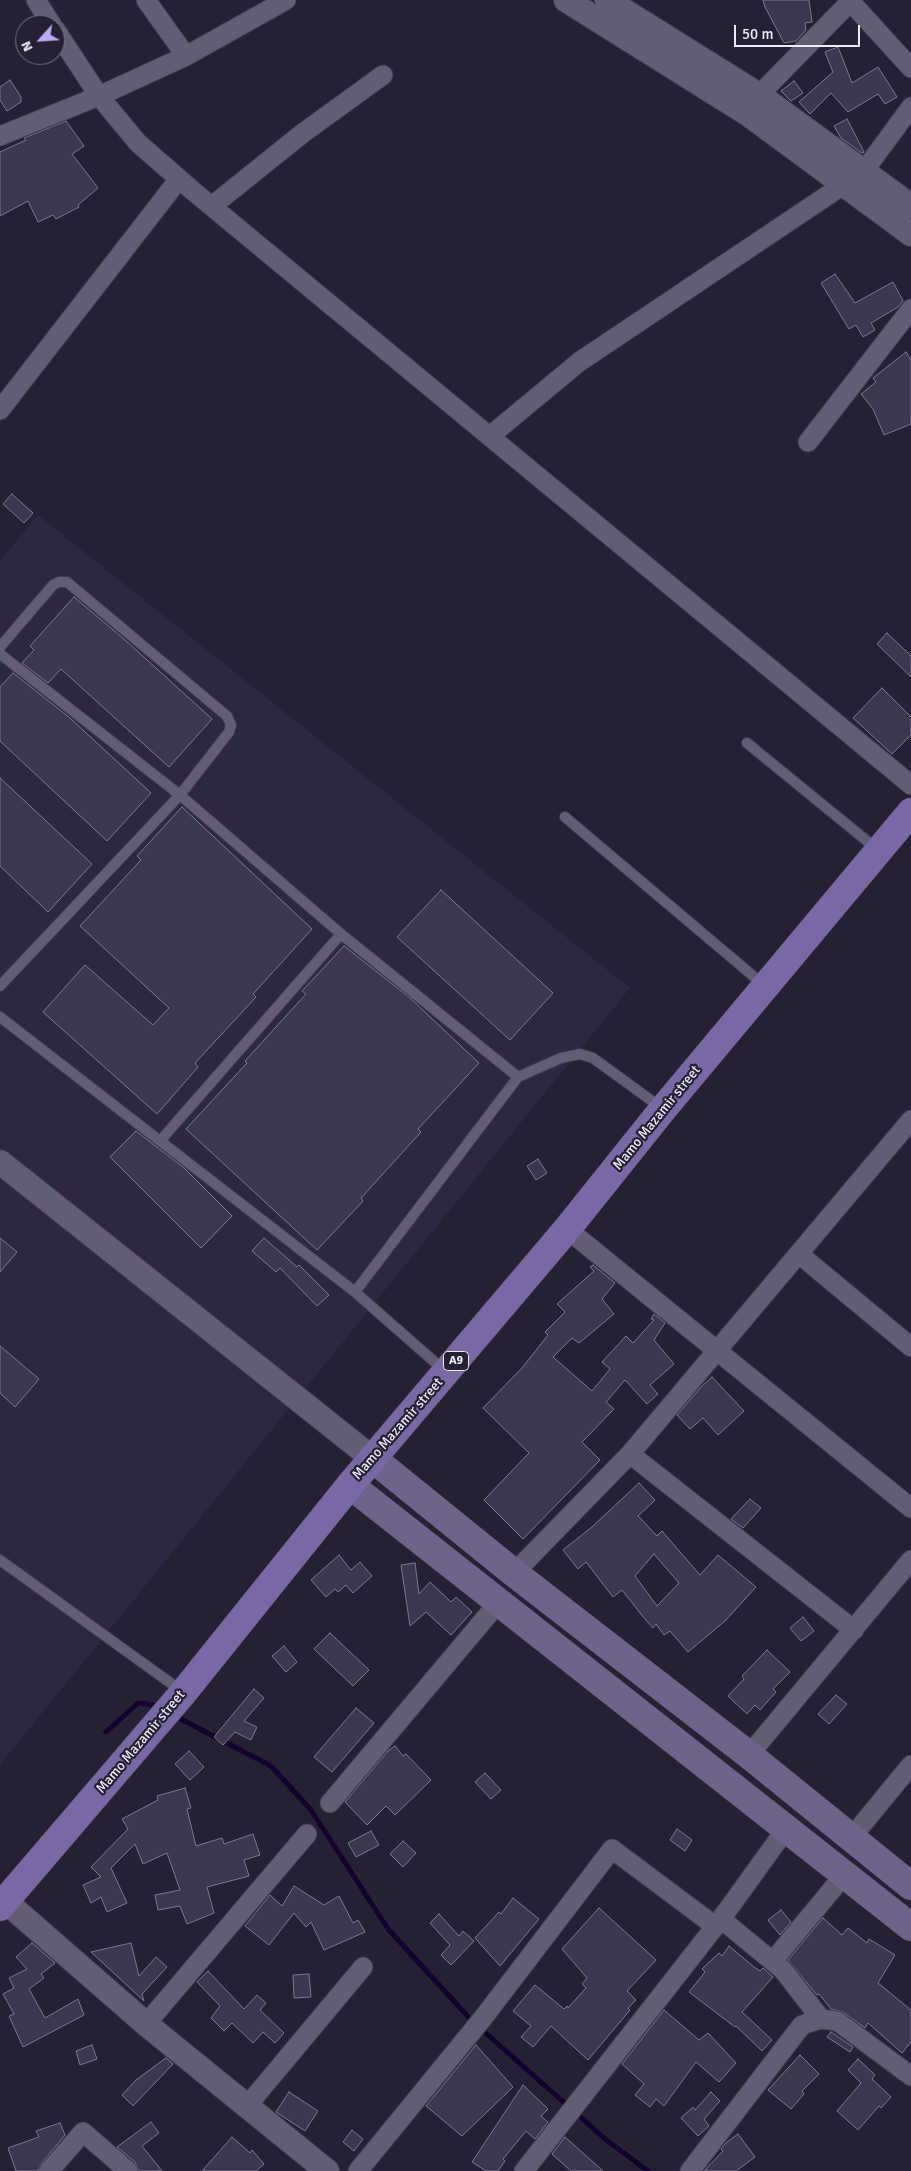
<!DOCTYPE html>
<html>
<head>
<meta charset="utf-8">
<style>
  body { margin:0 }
  #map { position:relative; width:911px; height:2171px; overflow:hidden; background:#252033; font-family:Signika,sans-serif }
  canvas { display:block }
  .north { position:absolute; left:15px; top:15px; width:50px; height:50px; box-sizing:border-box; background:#252033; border:1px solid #767283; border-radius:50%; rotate:244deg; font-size:14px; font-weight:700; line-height:20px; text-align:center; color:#efecfa }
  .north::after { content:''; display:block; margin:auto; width:18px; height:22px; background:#bda9f5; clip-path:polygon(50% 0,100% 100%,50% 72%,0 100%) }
  .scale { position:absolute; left:734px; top:25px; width:126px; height:22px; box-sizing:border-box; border:2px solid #efecfa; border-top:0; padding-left:6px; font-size:15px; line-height:18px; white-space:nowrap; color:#efecfa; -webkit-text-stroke:4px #252033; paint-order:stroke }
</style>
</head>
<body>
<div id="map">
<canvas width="911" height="2171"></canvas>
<div class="north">N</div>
<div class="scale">50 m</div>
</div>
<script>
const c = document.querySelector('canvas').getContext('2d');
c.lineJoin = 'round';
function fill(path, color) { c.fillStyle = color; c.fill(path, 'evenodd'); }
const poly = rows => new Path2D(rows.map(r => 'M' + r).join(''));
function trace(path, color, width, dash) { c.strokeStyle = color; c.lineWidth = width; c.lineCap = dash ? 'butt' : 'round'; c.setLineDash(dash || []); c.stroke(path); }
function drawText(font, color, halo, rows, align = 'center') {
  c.font = font + ' Signika,sans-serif'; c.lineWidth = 4.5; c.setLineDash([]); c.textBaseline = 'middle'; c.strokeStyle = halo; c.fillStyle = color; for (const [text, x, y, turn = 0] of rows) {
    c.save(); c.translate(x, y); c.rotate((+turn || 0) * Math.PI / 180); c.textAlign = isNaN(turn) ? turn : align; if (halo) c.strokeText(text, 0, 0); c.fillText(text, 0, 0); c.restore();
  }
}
const built = poly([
  [38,515,630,988,0,1765,0,561]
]);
const stream = poly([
  [181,1719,271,1766,311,1810,388,1929,473,2022],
  [106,1732,138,1703,153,1705],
  [480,2028,569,2107],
  [575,2112,605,2139,648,2171]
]);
const building = poly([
  [763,0,809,0,812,22,805,23,806,30,796,41,784,43,765,7,763,0],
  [838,47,852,83,878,67,897,97,885,104,878,94,848,112,831,93,810,114,799,102,833,72,825,52,838,47],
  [10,80,21,97,21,102,7,111,0,100,0,87,10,80],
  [794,81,803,93,791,101,781,91,794,81],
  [847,119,864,152,862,153,841,138,834,126,847,119],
  [66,121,84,146,72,154,98,188,78,205,79,207,56,219,53,215,38,222,28,201,0,216,0,152,26,140,24,138,66,121],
  [835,274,855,303,893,282,903,301,898,307,871,323,875,330,863,337,856,325,849,329,821,283,835,274],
  [906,352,911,360,911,424,884,435,873,409,861,394,876,382,873,378,906,352],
  [12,494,33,513,24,523,3,504,12,494],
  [74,597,125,640,212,719,169,767,61,669,48,683,22,663,34,650,30,646,74,597],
  [887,633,911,656,911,677,877,644,887,633],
  [13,673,70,718,151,793,107,841,0,741,0,687,13,673],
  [882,688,911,717,911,735,892,754,853,718,882,688],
  [0,778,92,864,48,912,0,866,0,778],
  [182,807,312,929,253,994,256,997,195,1063,198,1067,157,1114,43,1012,85,965,153,1025,169,1008,80,926,141,860,137,856,182,807],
  [441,890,553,993,510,1040,397,937,441,890],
  [344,946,410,998,479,1063,418,1129,421,1132,361,1198,363,1201,317,1250,186,1129,247,1063,245,1061,306,994,302,991,344,946],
  [136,1131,184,1168,232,1216,201,1248,110,1157,136,1131],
  [538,1159,547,1173,536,1180,527,1166,538,1159],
  [0,1238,17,1252,0,1272,0,1238],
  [264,1238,297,1267,299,1265,329,1295,317,1306,280,1268,276,1272,252,1251,264,1238],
  [593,1265,615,1283,602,1299,614,1314,579,1343,572,1338,553,1357,592,1391,610,1369,602,1362,626,1336,633,1343,654,1320,651,1319,654,1314,665,1323,654,1340,674,1364,650,1385,658,1394,647,1404,625,1380,606,1402,614,1409,582,1442,600,1460,523,1539,484,1500,529,1453,483,1408,522,1368,548,1335,545,1332,565,1312,557,1304,594,1271,590,1267,593,1265],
  [0,1346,39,1379,15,1407,0,1393,0,1346],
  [712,1377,744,1411,718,1435,703,1418,690,1429,677,1415,701,1387,712,1377],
  [639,1483,655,1500,638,1516,657,1536,662,1531,700,1575,718,1555,756,1587,725,1621,688,1652,670,1631,664,1635,656,1624,653,1628,644,1618,622,1590,613,1597,586,1562,578,1569,563,1550,592,1527,639,1483],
  [654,1554,679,1583,657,1606,635,1576,654,1554],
  [750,1499,761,1508,743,1528,731,1519,750,1499],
  [339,1555,351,1570,360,1562,372,1576,353,1593,346,1585,338,1592,335,1589,326,1597,311,1580,339,1555],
  [415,1563,419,1594,430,1582,451,1602,456,1597,472,1612,451,1635,426,1612,410,1626,401,1565,415,1563],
  [803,1617,814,1631,801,1641,790,1628,803,1617],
  [330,1633,369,1670,353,1686,314,1649,330,1633],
  [284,1646,297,1662,286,1672,272,1656,284,1646],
  [767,1650,790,1672,773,1689,776,1692,760,1710,755,1705,747,1714,728,1696,744,1679,742,1676,767,1650],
  [254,1689,264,1698,244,1721,257,1727,251,1740,235,1732,223,1745,214,1737,254,1689],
  [836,1695,847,1704,829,1724,818,1714,836,1695],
  [356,1708,374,1723,332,1772,314,1757,356,1708],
  [395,1746,403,1756,406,1754,431,1780,395,1815,386,1806,367,1825,345,1802,388,1751,395,1746],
  [189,1751,204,1767,190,1780,175,1764,189,1751],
  [485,1773,501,1790,491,1799,475,1782,485,1773],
  [185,1788,191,1808,187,1809,196,1846,222,1838,224,1844,253,1834,260,1855,244,1860,249,1876,207,1887,214,1913,187,1924,180,1906,158,1910,155,1895,180,1890,167,1853,143,1864,135,1844,111,1868,127,1903,107,1912,101,1897,91,1903,83,1885,101,1877,91,1867,128,1829,122,1819,158,1800,157,1796,185,1788],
  [677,1829,692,1840,685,1851,670,1840,677,1829],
  [371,1831,379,1845,356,1857,348,1843,371,1831],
  [403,1841,416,1853,403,1867,390,1854,403,1841],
  [294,1886,324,1905,339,1896,353,1923,358,1920,365,1932,324,1950,311,1922,306,1927,294,1913,269,1945,245,1926,270,1895,282,1906,294,1886],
  [513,1898,539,1919,500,1966,475,1938,499,1912,501,1914,513,1898],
  [599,1908,656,1960,627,1991,636,2000,628,2008,630,2010,588,2060,551,2026,533,2047,521,2037,531,2026,513,2011,535,1985,564,2009,567,2006,568,2008,586,1988,582,1984,587,1978,562,1949,599,1908],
  [781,1910,791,1922,780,1935,768,1920,781,1910],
  [439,1914,459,1936,463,1931,474,1941,451,1965,441,1955,450,1945,430,1923,439,1914],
  [823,1918,842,1935,848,1928,867,1943,869,1939,895,1955,878,1983,911,2010,911,2042,902,2053,868,2023,865,2028,843,2012,831,2009,819,1994,817,1995,788,1960,823,1918],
  [32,1943,55,1963,41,1974,44,1978,29,1989,45,2018,78,1999,84,2015,23,2047,9,2016,14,2014,3,1994,14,1988,9,1978,27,1969,16,1957,32,1943],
  [131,1943,139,1976,156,1957,167,1967,142,1994,144,2001,91,1952,131,1943],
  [729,1946,754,1967,760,1971,763,1968,773,1977,742,2012,772,2040,762,2051,736,2026,735,2027,689,1992,705,1972,702,1969,719,1953,722,1956,729,1946],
  [208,1971,244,2009,257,1995,266,2003,260,2010,284,2033,275,2043,263,2032,253,2043,232,2023,224,2031,211,2018,220,2006,197,1982,208,1971],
  [309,1974,311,1997,294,1998,293,1975,309,1974],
  [664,2010,699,2040,708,2033,736,2063,719,2082,696,2062,664,2106,656,2099,650,2107,635,2095,644,2084,622,2064,664,2010],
  [831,2032,853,2047,850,2052,827,2037,831,2032],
  [92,2045,97,2059,80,2065,76,2051,92,2045],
  [476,2045,513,2087,462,2136,426,2106,476,2045],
  [800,2055,819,2074,802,2091,804,2094,791,2109,768,2090,800,2055],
  [166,2058,173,2064,133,2106,122,2095,136,2080,166,2058],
  [858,2059,875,2075,872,2079,891,2097,881,2108,879,2106,858,2130,837,2111,861,2083,848,2070,858,2059],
  [523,2085,548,2109,541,2116,548,2122,535,2139,526,2131,503,2159,505,2161,498,2171,486,2171,472,2162,523,2085],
  [289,2092,318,2111,305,2131,276,2112,289,2092],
  [711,2092,720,2101,704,2119,709,2126,698,2136,681,2118,693,2107,695,2110,711,2092],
  [151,2122,159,2133,142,2146,162,2171,139,2171,135,2162,117,2147,151,2122],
  [60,2123,65,2135,41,2164,38,2171,16,2171,8,2148,39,2137,36,2131,60,2123],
  [352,2130,363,2139,354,2151,343,2142,352,2130],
  [738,2134,755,2157,736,2171,704,2171,723,2151,721,2149,726,2143,738,2134],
  [232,2137,250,2153,252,2150,264,2164,256,2171,202,2171,232,2137],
  [565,2137,603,2171,571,2171,552,2154,565,2137]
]);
const service = poly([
  [0,647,53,585,59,582,67,582,227,716,231,725,229,732,180,795,0,986],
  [0,654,180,795,341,934,518,1077],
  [747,743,878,850],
  [565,817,765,986],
  [0,1017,355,1292,446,1372],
  [160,1141,341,934],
  [355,1292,518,1077,561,1058,580,1054,593,1058,663,1109],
  [0,1560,183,1692]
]);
const minor = poly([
  [36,0,52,25],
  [146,0,186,56],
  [849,0,911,68],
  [55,29,99,96,138,143,193,191,911,785],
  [759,95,852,0],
  [0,136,99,96,186,56,286,0],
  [212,206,303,133,383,75],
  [0,410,179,179],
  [490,436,579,362,864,171,911,107],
  [808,442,911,309],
  [567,1229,911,1508],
  [799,1254,911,1347],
  [630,1454,854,1630],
  [514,1573,630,1454,911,1120],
  [749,1755,911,1560],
  [330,1803,498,1603],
  [851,1838,911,1765],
  [721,1919,783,1970,821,2019],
  [773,1961,844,1875],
  [146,2024,307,1834],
  [247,2106,363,1967],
  [49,2171,83,2132,128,2171],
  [358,2171,483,2018,612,1849,715,1926],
  [524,2171,721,1919,786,1829],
  [690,2171,802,2025,821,2019,837,2021,911,2076]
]);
const tertiary = poly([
  [566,0,748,114,911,234],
  [607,0,759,95,911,206],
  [0,1162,372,1458],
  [5,1901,146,2024,327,2171]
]);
const secondary = poly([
  [372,1458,514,1573,749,1755,911,1886],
  [350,1485,911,1927]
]);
const primary = poly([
  [0,1907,183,1693,350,1485,567,1229,663,1109,911,812]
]);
const shields = [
  [456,1361,25]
];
const shieldNames = [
  ["A9",456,1361]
];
const streetNames = [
  ["Mamo Mazamir street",657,1118,-51],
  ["Mamo Mazamir street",398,1429,-49],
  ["Mamo Mazamir street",141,1742,-50]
];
fill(built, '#2e2740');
trace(stream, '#12002e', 5);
fill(building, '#3c374c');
trace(building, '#7e7890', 1);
trace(service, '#403b4b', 12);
trace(minor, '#403b4b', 21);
trace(tertiary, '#403b4b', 26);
trace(secondary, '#403b4b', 29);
trace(primary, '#403b4b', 29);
trace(service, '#625d73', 10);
trace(minor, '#625d73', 19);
trace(tertiary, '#625d73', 24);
trace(secondary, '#6d638b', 28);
trace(primary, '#7968a3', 28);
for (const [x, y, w] of shields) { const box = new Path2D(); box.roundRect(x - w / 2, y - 9.5, w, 19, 4); c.fillStyle = '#252033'; c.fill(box); trace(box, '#efecfa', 1); }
drawText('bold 12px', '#efecfa', null, shieldNames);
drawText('14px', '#efecfa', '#252033', streetNames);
</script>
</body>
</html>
